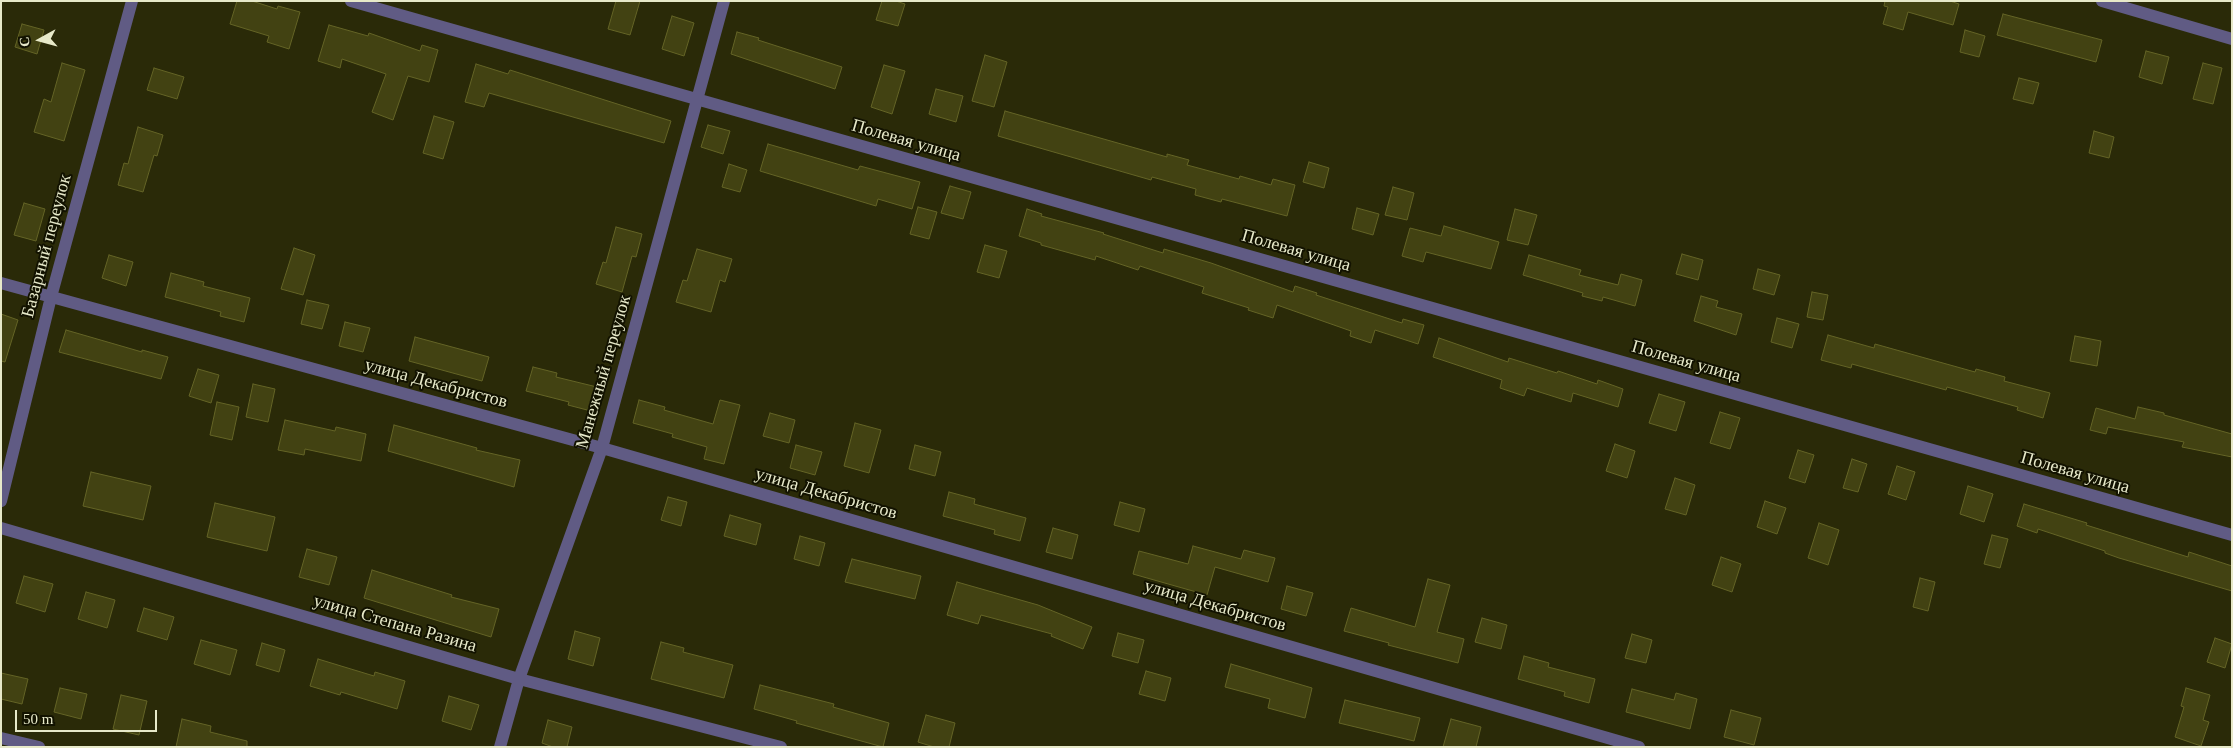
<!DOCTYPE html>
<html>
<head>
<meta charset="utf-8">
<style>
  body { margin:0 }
  #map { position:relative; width:2233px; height:748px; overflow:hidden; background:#2a2a08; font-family:Georgia,serif }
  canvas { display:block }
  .frame { position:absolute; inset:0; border:2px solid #e7e9c9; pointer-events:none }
  .north { position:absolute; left:15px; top:15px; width:50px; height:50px; -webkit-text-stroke:4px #121200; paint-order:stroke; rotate:263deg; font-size:14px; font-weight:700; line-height:20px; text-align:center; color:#e7e9c9 }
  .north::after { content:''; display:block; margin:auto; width:18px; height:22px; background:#e7e9c9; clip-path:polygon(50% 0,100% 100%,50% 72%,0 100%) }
  .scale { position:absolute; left:15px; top:710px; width:142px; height:22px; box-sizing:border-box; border:2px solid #e7e9c9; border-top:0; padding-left:6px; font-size:15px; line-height:18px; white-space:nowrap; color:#e7e9c9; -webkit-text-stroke:4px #121200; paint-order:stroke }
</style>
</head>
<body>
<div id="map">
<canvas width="2233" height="748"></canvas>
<div class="frame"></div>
<div class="north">С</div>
<div class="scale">50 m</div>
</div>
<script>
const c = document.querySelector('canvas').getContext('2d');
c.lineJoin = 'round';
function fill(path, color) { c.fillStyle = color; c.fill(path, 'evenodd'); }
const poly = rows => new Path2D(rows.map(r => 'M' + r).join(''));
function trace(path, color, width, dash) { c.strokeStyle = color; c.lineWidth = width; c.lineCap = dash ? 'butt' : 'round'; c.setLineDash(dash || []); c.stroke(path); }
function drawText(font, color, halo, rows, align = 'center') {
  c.font = font + ' Georgia,serif'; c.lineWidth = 4; c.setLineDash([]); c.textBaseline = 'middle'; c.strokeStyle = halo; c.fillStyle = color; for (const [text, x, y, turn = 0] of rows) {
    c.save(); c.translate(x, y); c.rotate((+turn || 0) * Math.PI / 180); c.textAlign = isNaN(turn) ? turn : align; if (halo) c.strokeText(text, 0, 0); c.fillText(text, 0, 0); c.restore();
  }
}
const building = poly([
  [237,1,252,1,277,9,278,6,300,12,289,49,267,42,269,36,230,24,237,1],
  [616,1,640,1,630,35,608,29,616,1],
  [882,1,896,1,905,4,898,26,876,20,882,1],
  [1885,1,1950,1,1959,4,1953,25,1908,12,1903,30,1883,24,1888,7,1884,6,1885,1],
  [2003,14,2102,40,2096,62,1997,35,2003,14],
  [672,16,694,23,684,56,662,49,672,16],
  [22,24,44,30,37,54,15,47,22,24],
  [329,25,368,36,369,33,420,51,422,45,438,50,429,82,408,76,393,120,372,112,386,74,342,59,340,68,318,61,329,25],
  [1965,30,1985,36,1979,57,1960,52,1965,30],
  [737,32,759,38,758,40,842,67,835,89,731,54,737,32],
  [2146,51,2169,57,2162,84,2139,77,2146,51],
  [985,55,1007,62,994,107,972,101,985,55],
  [62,63,85,70,64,141,34,132,44,99,51,102,62,63],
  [2203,63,2222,68,2213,104,2193,99,2203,63],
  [476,64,508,74,510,70,671,121,664,143,489,93,484,107,465,102,476,64],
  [884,65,905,71,892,114,871,107,884,65],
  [154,68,184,77,177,99,147,90,154,68],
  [2019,78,2039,83,2033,104,2013,99,2019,78],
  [936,89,963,96,956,122,929,114,936,89],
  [1005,111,1167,157,1167,154,1189,160,1187,165,1239,179,1240,176,1271,185,1273,179,1295,185,1287,216,1222,199,1221,202,1195,195,1196,189,1152,177,1151,180,998,136,1005,111],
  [434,116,454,122,443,159,423,153,434,116],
  [708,125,730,131,723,154,701,147,708,125],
  [138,127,163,135,157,156,154,155,143,192,118,185,124,163,128,164,138,127],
  [2094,131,2114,137,2109,158,2089,153,2094,131],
  [768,144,858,170,860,166,920,182,912,209,878,199,876,206,760,171,768,144],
  [1309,162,1329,168,1324,188,1303,182,1309,162],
  [729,164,747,170,740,192,722,187,729,164],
  [950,186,971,192,963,219,941,213,950,186],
  [1393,187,1414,193,1407,220,1385,215,1393,187],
  [24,203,45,209,36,241,14,235,24,203],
  [918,207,937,212,929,239,910,234,918,207],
  [1357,208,1379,214,1373,235,1352,229,1357,208],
  [1027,209,1042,214,1041,216,1104,233,1103,234,1163,253,1164,249,1211,263,1293,292,1295,286,1317,293,1316,295,1402,323,1403,319,1424,325,1418,344,1375,330,1371,343,1350,336,1351,331,1277,305,1273,318,1248,310,1249,308,1202,293,1204,287,1140,266,1138,270,1096,256,1095,260,1041,245,1041,243,1019,236,1027,209],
  [1515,209,1537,215,1528,245,1507,240,1515,209],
  [1444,226,1499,242,1491,269,1426,252,1423,262,1402,256,1410,228,1441,236,1444,226],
  [616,227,642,234,636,257,632,256,622,292,596,284,603,262,606,263,616,227],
  [985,245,1007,251,999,278,977,272,985,245],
  [294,248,315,255,303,295,281,289,294,248],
  [697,249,732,259,725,282,720,280,711,312,676,302,683,280,687,281,697,249],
  [1682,254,1703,260,1698,280,1676,274,1682,254],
  [109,255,133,262,126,286,102,278,109,255],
  [1529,255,1581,270,1579,275,1618,285,1621,274,1642,280,1635,306,1603,297,1602,301,1582,296,1583,293,1523,275,1529,255],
  [1758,269,1780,275,1774,295,1753,289,1758,269],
  [171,273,204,282,203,286,250,298,244,322,220,316,221,312,165,297,171,273],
  [1812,292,1828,295,1823,320,1807,317,1812,292],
  [1701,296,1718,301,1716,307,1742,314,1736,335,1694,321,1701,296],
  [307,300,329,305,322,329,301,324,307,300],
  [1,314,18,320,5,362,1,361,1,314],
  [1777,318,1799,324,1792,348,1771,342,1777,318],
  [345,322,370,328,363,352,339,346,345,322],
  [66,330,142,352,142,350,168,357,161,379,59,352,66,330],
  [1828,335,1874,348,1875,344,1975,372,1976,369,2005,377,2004,381,2050,393,2043,418,2017,410,2018,407,1947,387,1946,390,1852,364,1851,368,1821,360,1828,335],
  [2075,336,2101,341,2097,366,2070,361,2075,336],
  [415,337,489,357,482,381,409,361,415,337],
  [1439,338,1508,362,1509,358,1557,373,1558,371,1597,384,1598,380,1623,389,1618,407,1573,393,1571,402,1527,388,1524,396,1500,388,1502,380,1433,357,1439,338],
  [533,367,557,373,556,377,597,387,591,411,568,405,569,402,526,391,533,367],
  [198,369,219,375,211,403,189,396,198,369],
  [253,384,275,389,268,422,246,417,253,384],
  [1659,394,1685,402,1676,431,1649,423,1659,394],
  [639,400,665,407,664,410,713,424,720,400,740,405,724,464,704,459,707,447,672,437,673,434,633,423,639,400],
  [217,402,239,407,232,440,210,435,217,402],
  [2138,407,2164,413,2164,415,2232,434,2232,457,2182,447,2184,442,2108,427,2106,434,2090,430,2096,408,2135,419,2138,407],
  [1720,412,1740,418,1730,449,1710,443,1720,412],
  [770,413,795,420,789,443,763,436,770,413],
  [285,420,335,431,336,427,366,434,361,461,305,449,304,455,278,450,285,420],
  [855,423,881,430,869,473,844,466,855,423],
  [394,425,477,448,476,450,520,460,514,487,388,451,394,425],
  [1615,444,1635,451,1627,478,1606,471,1615,444],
  [796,445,822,452,815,475,790,468,796,445],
  [915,445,941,452,935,476,909,469,915,445],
  [1798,450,1814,455,1805,483,1789,478,1798,450],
  [1852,459,1867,464,1858,492,1843,488,1852,459],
  [1897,466,1915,472,1906,500,1888,494,1897,466],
  [91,472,151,486,143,520,83,506,91,472],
  [1675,478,1695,485,1686,515,1665,509,1675,478],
  [1968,486,1993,494,1984,522,1960,514,1968,486],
  [949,492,975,499,974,504,1026,518,1020,541,994,534,995,530,943,516,949,492],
  [668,497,687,502,681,526,661,520,668,497],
  [1765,501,1786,508,1777,534,1757,527,1765,501],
  [1120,502,1145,509,1139,532,1114,525,1120,502],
  [215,503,275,517,267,551,207,537,215,503],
  [2024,504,2087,523,2086,525,2188,557,2189,552,2232,566,2232,591,2119,558,2105,553,2105,551,2038,529,2037,533,2017,526,2024,504],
  [730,515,761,524,756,545,724,536,730,515],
  [1819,523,1839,530,1828,565,1808,558,1819,523],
  [1053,528,1078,535,1072,559,1046,552,1053,528],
  [1992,535,2008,539,2000,568,1984,564,1992,535],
  [800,536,825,543,819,566,794,559,800,536],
  [1193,546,1241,559,1244,550,1275,558,1268,582,1215,567,1207,595,1133,574,1139,551,1188,564,1193,546],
  [307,549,337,557,329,585,299,577,307,549],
  [1721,557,1741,564,1732,592,1712,585,1721,557],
  [852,559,921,576,915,599,845,582,852,559],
  [372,570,452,595,451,597,499,609,491,637,364,598,372,570],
  [24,576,53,584,45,612,16,603,24,576],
  [1920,578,1935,582,1928,611,1913,607,1920,578],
  [1428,579,1450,585,1437,632,1464,639,1458,663,1388,645,1389,643,1344,631,1351,608,1415,627,1428,579],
  [957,582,1038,605,1092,627,1083,649,1051,636,1052,634,981,615,978,624,947,615,957,582],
  [1287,586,1313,593,1306,616,1281,609,1287,586],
  [86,592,115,600,107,628,78,619,86,592],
  [144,608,174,617,167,640,137,631,144,608],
  [1482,618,1507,625,1501,649,1475,642,1482,618],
  [575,631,600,638,593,666,568,659,575,631],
  [1118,633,1144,640,1138,663,1112,656,1118,633],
  [1632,634,1652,640,1646,663,1625,658,1632,634],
  [2215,638,2232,644,2225,668,2207,662,2215,638],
  [201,640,237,650,230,675,194,664,201,640],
  [661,642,684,648,683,652,733,665,724,698,651,679,661,642],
  [262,643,285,650,279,672,256,665,262,643],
  [1524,656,1549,663,1548,667,1595,679,1589,703,1564,696,1565,692,1518,679,1524,656],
  [318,659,374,676,375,672,405,681,397,709,341,692,340,695,310,686,318,659],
  [1231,664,1312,688,1305,718,1268,708,1270,699,1225,687,1231,664],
  [1146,671,1171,678,1165,701,1139,694,1146,671],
  [1,673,28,679,22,704,1,699,1,673],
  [760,685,834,704,833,707,889,723,883,747,796,723,797,721,754,709,760,685],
  [60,688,87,694,81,719,54,712,60,688],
  [2186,688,2210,695,2203,720,2209,722,2201,746,2175,737,2184,707,2181,706,2186,688],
  [1632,689,1674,700,1676,693,1697,699,1690,729,1626,712,1632,689],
  [121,695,147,701,139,735,113,729,121,695],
  [449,696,479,705,471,730,442,721,449,696],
  [1345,700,1420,718,1414,741,1339,723,1345,700],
  [1731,710,1761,718,1754,745,1724,737,1731,710],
  [926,715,955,723,949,747,934,747,918,742,926,715],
  [182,719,211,726,210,732,247,741,247,747,176,747,182,719],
  [1451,719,1481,727,1476,747,1443,747,1451,719],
  [548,720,572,727,567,747,553,747,542,743,548,720]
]);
const minor = poly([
  [351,1,2232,535],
  [2102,1,2232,39],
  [1,283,602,448,1639,747],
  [1,501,51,297,132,1],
  [1,528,519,679,781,747],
  [1,738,39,747],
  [500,747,519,679,602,448,724,1]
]);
const streetNames = [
  ["Полевая улица",906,141,16],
  ["Базарный переулок",47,246,-75],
  ["Полевая улица",1296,251,16],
  ["Полевая улица",1686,362,16],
  ["Манежный переулок",604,372,-74],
  ["улица Декабристов",436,384,15],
  ["Полевая улица",2075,473,16],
  ["улица Декабристов",826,494,16],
  ["улица Декабристов",1215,606,16],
  ["улица Степана Разина",395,624,16]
];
fill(building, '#424212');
trace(building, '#646426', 1);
trace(minor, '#605b84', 12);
drawText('18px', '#e7e9c9', '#121200', streetNames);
</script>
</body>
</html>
